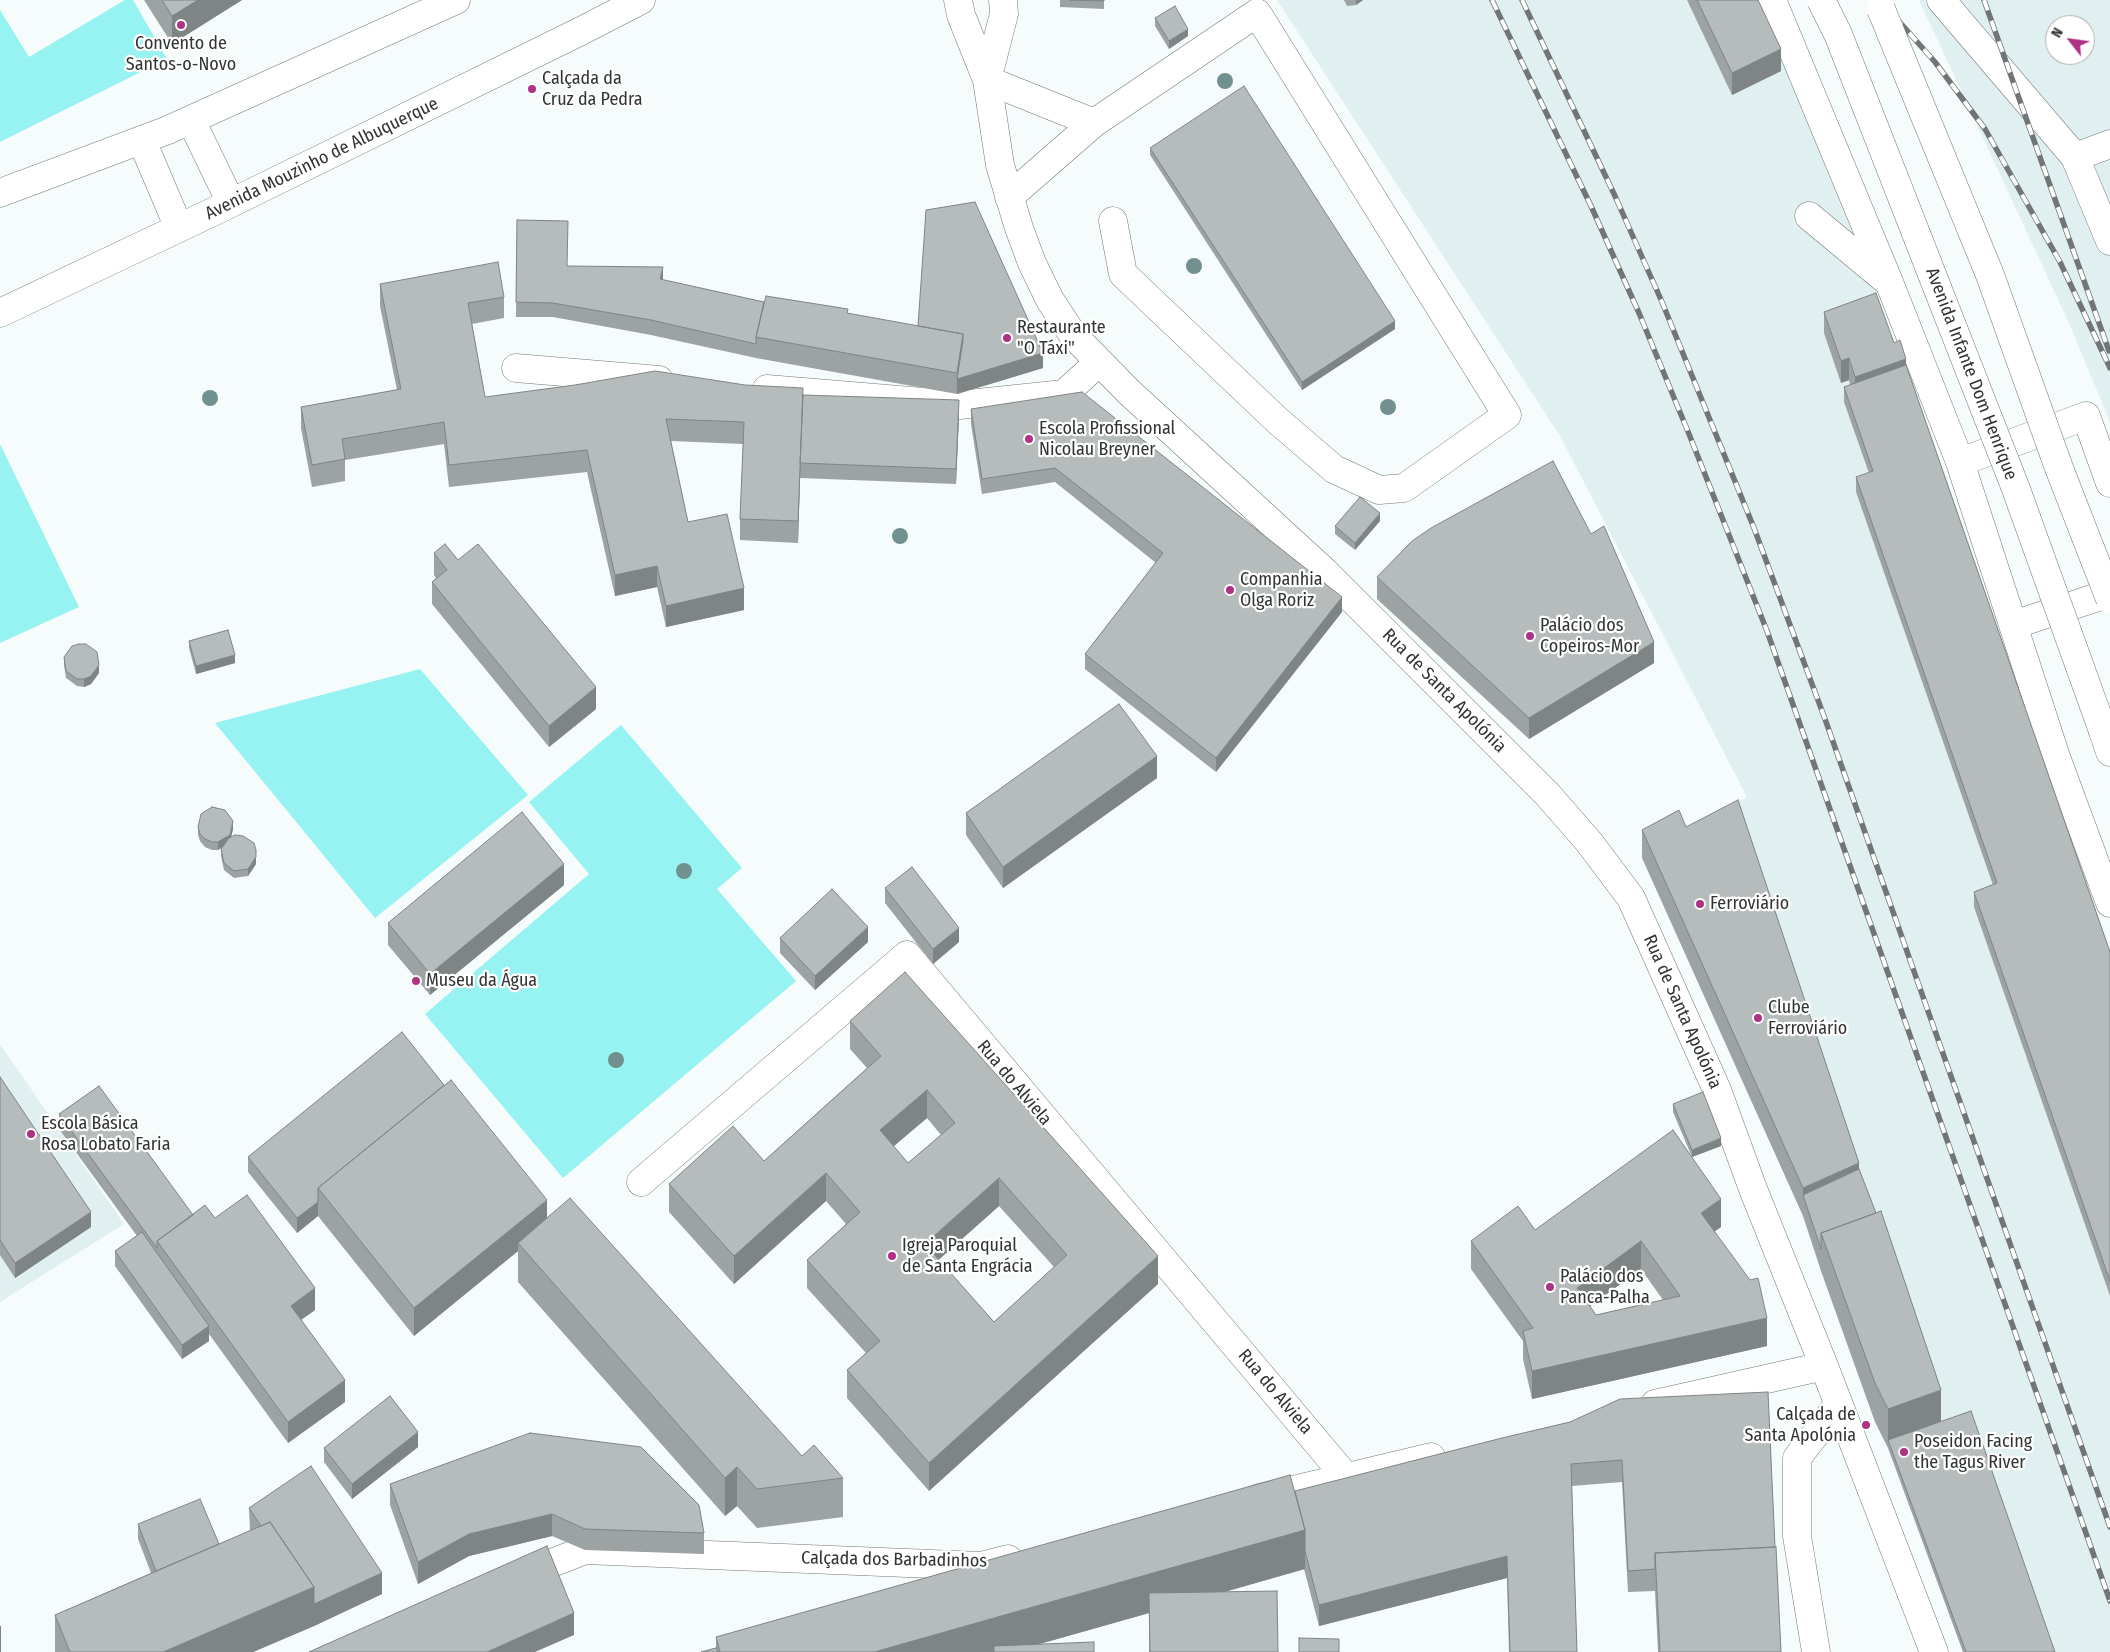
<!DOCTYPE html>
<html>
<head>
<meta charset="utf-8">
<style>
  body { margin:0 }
  #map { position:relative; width:2110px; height:1652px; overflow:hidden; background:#f5fcfb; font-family:"Fira Sans Condensed",sans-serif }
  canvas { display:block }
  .north { position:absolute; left:2045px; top:15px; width:50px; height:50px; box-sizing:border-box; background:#fff; border:1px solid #adaeae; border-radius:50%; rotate:300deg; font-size:14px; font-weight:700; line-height:20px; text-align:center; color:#313434 }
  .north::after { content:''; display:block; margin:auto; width:18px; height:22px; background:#ae3385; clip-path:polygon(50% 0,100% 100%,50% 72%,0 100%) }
</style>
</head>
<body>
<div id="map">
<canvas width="2110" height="1652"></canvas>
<div class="north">N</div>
</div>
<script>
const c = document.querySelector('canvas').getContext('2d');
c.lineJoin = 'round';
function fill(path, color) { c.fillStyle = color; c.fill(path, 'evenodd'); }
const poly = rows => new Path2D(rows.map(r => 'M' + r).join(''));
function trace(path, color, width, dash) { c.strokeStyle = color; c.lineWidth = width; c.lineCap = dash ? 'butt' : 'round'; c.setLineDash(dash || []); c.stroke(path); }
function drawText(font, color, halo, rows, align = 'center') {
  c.font = font + ' "Fira Sans Condensed",sans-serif'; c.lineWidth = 4.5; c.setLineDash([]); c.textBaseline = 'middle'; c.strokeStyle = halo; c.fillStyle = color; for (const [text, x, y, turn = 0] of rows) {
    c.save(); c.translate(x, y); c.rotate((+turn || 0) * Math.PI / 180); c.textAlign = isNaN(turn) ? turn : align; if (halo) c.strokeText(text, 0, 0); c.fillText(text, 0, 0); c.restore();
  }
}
const built = poly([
  [1277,0,1761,0,1788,51,1900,362,2110,966,2110,1652,1989,1652,1659,841,1747,797,1560,436],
  [1919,0,2110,0,2110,422,2069,323],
  [2055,25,2085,25,2085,55,2055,55],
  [0,1044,124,1224,0,1302]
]);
const green = poly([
  [125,0,133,0,167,59,0,142,0,10,29,57],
  [0,444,79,607,0,643],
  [420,669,528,795,375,918,215,723],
  [621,725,742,868,717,889,796,981,563,1178,425,1014,589,874,529,802]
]);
const minor = poly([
  [958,0,961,15,987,80,1000,165,1019,228,1032,263,1050,300,1073,335,1129,392,1325,572,1547,794,1589,842,1631,898,1717,1090,1753,1189,1824,1366,1934,1652],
  [1772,0,1889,282,1960,462,2056,757,2110,903],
  [1941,0,2075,157,2110,241],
  [987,80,1094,123],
  [987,80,1004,14,1003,0],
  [2075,157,2110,144],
  [1009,197,1094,123,1257,13,1507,415,1404,488,1379,490,1334,469,1278,421,1123,274,1113,221],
  [1809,216,1886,280],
  [516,368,659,380],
  [767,389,959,405,1064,394,1098,363],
  [1960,462,2086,416,2110,483],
  [2013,625,2110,593],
  [641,1182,907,955,1346,1477],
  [1655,1404,1824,1366],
  [1259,1498,1431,1457],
  [519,1576,585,1550,981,1566,1008,1559],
  [1816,1652,1797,1536,1797,1458,1838,1405]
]);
const major = poly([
  [191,120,231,203],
  [142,141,179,228],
  [0,193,168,130,456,0],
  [0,313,219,209,583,30,641,0],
  [2103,731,2110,752]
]);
const rail = poly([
  [1492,0,1591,206,1639,313,1689,434,1767,631,2110,1601],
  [1522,0,1615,196,1662,302,1754,528,1825,719,2110,1527],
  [1880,0,1935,62,1985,129,2060,262,2110,368],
  [1984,0,2109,351]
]);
const majorBridge = poly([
  [1821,0,1838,34,2016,489,2103,731],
  [1881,9,1990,275,2059,468,2110,599]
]);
const trees = [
  [1225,81],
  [1194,266],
  [210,398],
  [1388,407],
  [900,536],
  [684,871],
  [616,1060]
];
const wall = poly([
  [144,0,242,0,172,44],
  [1060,0,1104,0,1104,9,1060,7],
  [1344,0,1363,0,1356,5,1347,6],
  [1687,0,1758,0,1781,71,1732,95],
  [1155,18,1188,36,1169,49,1155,26],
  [1150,148,1395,329,1302,390,1150,155],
  [517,220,568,266,663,280,764,302,848,313,1043,368,957,394,756,358,651,335,553,317,516,317],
  [380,284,504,297,504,318,472,324,485,397,803,395,959,415,956,484,800,478,798,543,740,540,740,519,743,444,671,441,688,522,744,610,666,627,657,587,615,596,587,472,449,487,444,444,345,460,345,481,312,487,301,428,301,407,397,390,380,306],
  [1824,312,1894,343,1906,365,2110,952,2110,1296,1974,907,1974,892,1993,885,1856,492,1856,477,1869,473,1844,402,1844,387,1850,385,1849,380,1841,383,1824,333],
  [971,409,1342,612,1216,772,1085,669,1085,654,1156,563,1055,482,982,494,971,424],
  [1380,521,1355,550,1335,534,1335,526],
  [434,553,458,560,596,709,549,747,432,604,432,582,436,578,434,575],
  [1377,577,1654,663,1529,739,1377,599],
  [189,641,235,663,196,674,189,648],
  [64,657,99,673,91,684,84,687,77,686,66,678,64,665],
  [1157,778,1003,888,966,835,966,813],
  [198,827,233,829,231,837,256,858,256,864,248,876,234,878,224,870,221,856,221,849,222,847,218,850,212,850,205,847,200,841,198,835],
  [1686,827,1859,1169,1941,1421,2055,1652,1963,1652,1888,1448,1875,1422,1821,1271,1803,1216,1642,858,1642,830],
  [564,885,430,995,388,945,388,923],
  [885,888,959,942,933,964,885,903],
  [780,938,868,942,815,990,780,953],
  [850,1021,1158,1284,929,1491,847,1398,847,1370,866,1353,807,1288,807,1260,846,1224,826,1201,734,1284,669,1212,669,1184,764,1161,867,1068,850,1049],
  [927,1118,941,1135,908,1163,893,1146],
  [999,1206,1054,1267,994,1322,938,1260],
  [0,1077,91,1227,15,1278,0,1255],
  [1673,1104,1721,1146,1692,1157,1673,1112],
  [59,1114,193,1215,215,1218,315,1310,301,1320,345,1402,288,1443,209,1334,209,1341,182,1359,115,1266,115,1251,137,1236,59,1129],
  [248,1157,547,1218,802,1456,843,1478,843,1517,757,1528,737,1506,725,1516,518,1282,518,1251,414,1336,318,1216,297,1233,248,1172],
  [1721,1227,1715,1231,1767,1346,1532,1399,1523,1359,1523,1341,1471,1269,1471,1241,1535,1230],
  [1641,1269,1663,1300,1596,1315,1590,1306],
  [1570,1422,1775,1547,1781,1652,1658,1652,1655,1591,1628,1592,1622,1482,1572,1486,1577,1652,1509,1652,1507,1578,1319,1626,1304,1569,1225,1592,1278,1652,1149,1652,1149,1613,1036,1645,1094,1652,701,1652,716,1648,716,1637],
  [418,1447,352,1499,324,1462,324,1448],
  [390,1484,704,1533,704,1554,585,1550,552,1536,469,1556,418,1584,390,1505],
  [249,1508,382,1594,314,1626,253,1652,55,1652,55,1615,151,1573,138,1539,138,1524,219,1544,250,1531]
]);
const shadedWall = poly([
  [198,0,242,0,172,44,172,16],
  [1356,0,1363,0,1356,5],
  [1188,29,1188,36,1169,49,1169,41],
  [1781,49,1781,71,1732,95,1732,73],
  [663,267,663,282,660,279],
  [1395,321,1395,329,1302,390,1302,382],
  [963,334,1043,353,1043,368,957,394,957,373],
  [1849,358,1849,380,1841,383,1841,361],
  [1906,359,1906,380,1855,399,1855,377],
  [803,388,800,478,798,543,798,521],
  [959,400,959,415,956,484,956,469],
  [1380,513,1380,521,1355,550,1355,543],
  [657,566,657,587,615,596,615,575],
  [744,588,744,610,666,627,666,606],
  [1342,597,1342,612,1216,772,1216,758],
  [1654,642,1654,663,1529,739,1529,718],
  [235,655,235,663,196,674,196,666],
  [99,665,99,673,91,684,84,687,84,679],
  [596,687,596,709,549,747,549,726],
  [1157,756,1157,778,1003,888,1003,867],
  [233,821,233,829,230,842,218,850,218,842],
  [256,850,256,864,248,876,248,869],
  [564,864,564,885,430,995,430,974],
  [868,927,868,942,815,990,815,976],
  [959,928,959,942,933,964,933,949],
  [927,1090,927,1118,880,1158,880,1130],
  [1721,1138,1721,1146,1692,1157,1692,1150],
  [1859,1163,1859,1191,1803,1195,1803,1188],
  [826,1173,826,1201,734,1284,734,1256],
  [999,1178,999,1206,925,1272,925,1244],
  [1721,1199,1721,1227,1701,1241,1701,1213],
  [547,1200,547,1228,518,1243,518,1251,414,1336,414,1308],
  [318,1202,318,1216,297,1233,297,1218],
  [91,1212,91,1227,15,1278,15,1263],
  [1641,1241,1641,1269,1577,1316,1577,1288],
  [1158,1256,1158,1284,929,1491,929,1463],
  [315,1288,315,1310,291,1327,291,1306],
  [1767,1318,1767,1346,1532,1399,1532,1371],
  [209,1326,209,1341,182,1359,182,1345],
  [345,1380,345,1402,288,1443,288,1422],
  [1941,1390,1941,1428,1888,1440,1888,1409],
  [418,1432,418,1447,352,1499,352,1484],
  [737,1467,737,1506,725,1516,725,1478],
  [552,1514,552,1536,469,1556,418,1584,418,1562,469,1534],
  [1305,1530,1305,1569,1011,1652,874,1652],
  [1507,1556,1507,1578,1319,1626,1319,1605],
  [382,1573,382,1594,314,1626,253,1652,163,1652,314,1587],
  [574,1613,574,1635,535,1652,487,1652],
  [0,1626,1,1626,1,1652,0,1652]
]);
const building = poly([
  [162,0,198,0,172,16,162,0],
  [1070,0,1104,0,1104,1,1070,0],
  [1697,0,1758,0,1781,49,1732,73,1697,0],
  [1175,6,1188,29,1169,41,1155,18,1175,6],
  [1244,86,1395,321,1302,382,1150,148,1244,86],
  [975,202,1043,353,957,379,963,341,963,334,918,326,926,210,975,202],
  [517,220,568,221,567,266,663,267,660,279,764,302,756,337,756,344,651,320,553,303,516,302,517,220],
  [498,262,504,297,468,303,485,397,575,385,655,371,745,385,803,388,798,521,740,519,744,422,666,419,688,522,727,514,744,588,666,606,657,566,615,575,587,450,449,465,444,422,342,439,345,459,312,465,301,407,401,389,380,284,498,262],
  [1876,293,1894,343,1900,340,1906,359,1855,377,1849,358,1841,361,1824,312,1876,293],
  [766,296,848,309,847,313,963,334,957,373,756,337,766,296],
  [1906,365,2110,952,2110,1281,1974,892,1997,883,1856,477,1873,471,1844,387,1906,365],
  [1082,392,1342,597,1216,758,1085,654,1163,553,1055,468,982,479,971,409,1082,392],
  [803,395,959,400,956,469,800,463,803,395],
  [1553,461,1591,534,1604,526,1654,642,1529,718,1377,577,1412,541,1431,528,1553,461],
  [1360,497,1380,513,1355,543,1335,526,1360,497],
  [445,544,458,560,478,544,596,687,549,726,432,582,447,570,434,553,445,544],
  [228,630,235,655,196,666,189,641,228,630],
  [79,644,86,644,97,652,99,665,91,676,84,679,77,679,66,671,64,657,72,646,79,644],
  [1119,704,1157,756,1003,867,966,813,1119,704],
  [1738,800,1859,1163,1803,1188,1642,830,1679,810,1686,827,1738,800],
  [212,807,225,810,233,821,230,835,218,842,212,842,205,839,200,834,198,827,201,814,212,807],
  [522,812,564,864,430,974,388,923,522,812],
  [235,835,243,836,254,843,256,850,256,857,248,869,234,871,224,863,221,849,229,838,235,835],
  [912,867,959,928,933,949,885,888,912,867],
  [832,889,868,927,815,976,780,938,832,889],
  [905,972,1158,1256,929,1463,847,1370,880,1341,807,1260,860,1212,826,1173,734,1256,669,1184,733,1126,764,1161,881,1056,850,1021,905,972],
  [927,1090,955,1123,908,1163,880,1130,927,1090],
  [999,1178,1067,1255,994,1322,925,1244,999,1178],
  [402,1032,444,1085,318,1188,318,1202,297,1218,248,1157,402,1032],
  [0,1077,91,1212,15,1263,0,1240,0,1077],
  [451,1080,547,1200,414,1308,318,1188,451,1080],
  [99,1086,193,1215,157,1241,157,1248,59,1114,99,1086],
  [1703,1092,1721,1138,1692,1150,1673,1104,1703,1092],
  [1673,1130,1721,1199,1701,1213,1750,1280,1758,1278,1767,1318,1532,1371,1523,1331,1533,1328,1471,1241,1518,1206,1535,1230,1673,1130],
  [1641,1241,1680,1296,1596,1315,1577,1288,1641,1241],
  [1859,1169,1876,1213,1821,1233,1821,1249,1803,1195,1859,1169],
  [247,1195,315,1288,291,1306,345,1380,288,1422,157,1241,205,1205,215,1218,247,1195],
  [570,1198,802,1456,814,1445,843,1478,757,1489,737,1467,725,1478,518,1243,570,1198],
  [1881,1211,1941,1390,1888,1409,1875,1383,1821,1233,1881,1211],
  [142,1232,209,1326,182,1345,115,1251,142,1232],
  [1768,1392,1775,1547,1655,1553,1655,1569,1628,1571,1622,1460,1571,1464,1577,1652,1510,1652,1507,1556,1319,1605,1305,1551,1305,1530,1295,1491,1502,1438,1570,1422,1620,1399,1768,1392],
  [390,1396,418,1432,352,1484,324,1448,390,1396],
  [1971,1411,2055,1652,1966,1652,1888,1440,1971,1411],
  [530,1433,641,1447,699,1505,704,1533,585,1529,552,1514,469,1534,418,1562,390,1484,530,1433],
  [311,1466,382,1573,314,1604,314,1587,270,1522,261,1526,249,1508,311,1466],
  [1290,1475,1305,1530,874,1652,720,1652,716,1637,1290,1475],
  [200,1499,219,1544,156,1571,138,1524,200,1499],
  [270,1522,314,1587,163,1652,70,1652,55,1615,270,1522],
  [547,1546,574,1613,487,1652,309,1652,547,1546],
  [1776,1547,1781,1652,1660,1652,1655,1553,1776,1547],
  [1277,1591,1278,1652,1150,1652,1149,1593,1277,1591],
  [1299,1638,1339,1639,1339,1652,1299,1652,1299,1638],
  [1094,1642,1094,1652,994,1652,994,1646,1094,1642],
  [716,1648,718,1652,701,1652,716,1648]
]);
const markers = [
  [181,25,5,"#ae3385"],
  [532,89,5,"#ae3385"],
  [1007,338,5,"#ae3385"],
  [1029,439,5,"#ae3385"],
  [1230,590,5,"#ae3385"],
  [1530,636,5,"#ae3385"],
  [1700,904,5,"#ae3385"],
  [416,981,5,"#ae3385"],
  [1758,1018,5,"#ae3385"],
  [31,1134,5,"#ae3385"],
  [892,1256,5,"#ae3385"],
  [1550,1287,5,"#ae3385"],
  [1866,1425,5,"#ae3385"],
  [1904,1452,5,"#ae3385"]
];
const poiNames = [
  ["Convento de",181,44,"center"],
  ["Santos-o-Novo",181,65,"center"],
  ["Calçada da",542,79],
  ["Cruz da Pedra",542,100],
  ["Restaurante",1017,328],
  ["\"O Táxi\"",1017,349],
  ["Escola Profissional",1039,429],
  ["Nicolau Breyner",1039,450],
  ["Companhia",1240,580],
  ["Olga Roriz",1240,601],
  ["Palácio dos",1540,626],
  ["Copeiros-Mor",1540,647],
  ["Ferroviário",1710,904],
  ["Museu da Água",426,981],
  ["Clube",1768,1008],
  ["Ferroviário",1768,1029],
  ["Escola Básica",41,1124],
  ["Rosa Lobato Faria",41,1145],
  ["Igreja Paroquial",902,1246],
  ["de Santa Engrácia",902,1267],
  ["Palácio dos",1560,1277],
  ["Panca-Palha",1560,1298],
  ["Calçada de",1856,1415,"right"],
  ["Santa Apolónia",1856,1436,"right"],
  ["Poseidon Facing",1914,1442],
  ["the Tagus River",1914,1463]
];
const streetNames = [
  ["Avenida Mouzinho de Albuquerque",322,159,-26],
  ["Avenida Infante Dom Henrique",1971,374,69],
  ["Rua de Santa Apolónia",1444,691,45],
  ["Rua de Santa Apolónia",1682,1012,66],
  ["Rua do Alviela",1014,1083,50],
  ["Rua do Alviela",1275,1392,50],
  ["Calçada dos Barbadinhos",894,1560,1]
];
fill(built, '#e0efef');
fill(green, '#97f3f1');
trace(minor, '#737878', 29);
trace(major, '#737878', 29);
trace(minor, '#fff', 28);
trace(major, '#fff', 28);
trace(rail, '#717575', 5.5);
trace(rail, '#fff', 4, [11]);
trace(majorBridge, '#737878', 29, []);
trace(majorBridge, '#fff', 28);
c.fillStyle = '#709190';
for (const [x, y] of trees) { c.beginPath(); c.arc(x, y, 8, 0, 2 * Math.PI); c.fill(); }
fill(wall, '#9da2a2');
fill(shadedWall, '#7f8484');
fill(building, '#b6bcbc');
trace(building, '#7f8484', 1);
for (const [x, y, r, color] of markers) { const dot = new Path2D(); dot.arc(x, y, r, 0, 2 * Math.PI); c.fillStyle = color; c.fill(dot); trace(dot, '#fff', 2); }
drawText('18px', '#313434', '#fff', poiNames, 'left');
drawText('18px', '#313434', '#fff', streetNames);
</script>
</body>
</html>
